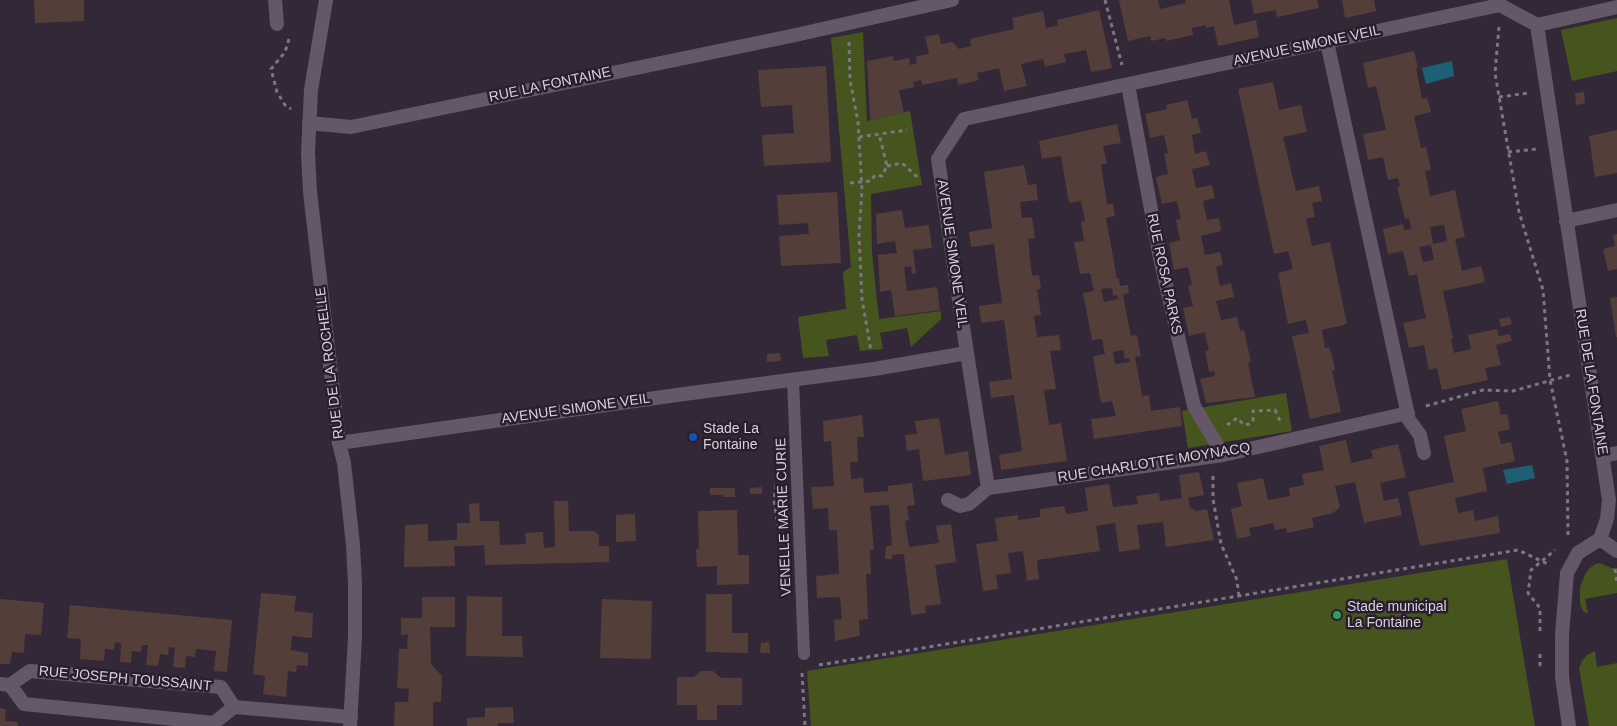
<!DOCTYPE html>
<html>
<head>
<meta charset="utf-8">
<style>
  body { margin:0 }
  canvas { display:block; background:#332837 }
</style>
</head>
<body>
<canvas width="1617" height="726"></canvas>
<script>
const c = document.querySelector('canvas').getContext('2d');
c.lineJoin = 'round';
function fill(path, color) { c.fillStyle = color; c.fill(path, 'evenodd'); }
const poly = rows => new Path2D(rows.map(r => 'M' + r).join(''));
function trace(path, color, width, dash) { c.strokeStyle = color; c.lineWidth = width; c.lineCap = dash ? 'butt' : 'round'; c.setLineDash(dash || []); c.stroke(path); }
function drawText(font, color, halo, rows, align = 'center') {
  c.font = font + ' Helvetica,sans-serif'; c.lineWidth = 5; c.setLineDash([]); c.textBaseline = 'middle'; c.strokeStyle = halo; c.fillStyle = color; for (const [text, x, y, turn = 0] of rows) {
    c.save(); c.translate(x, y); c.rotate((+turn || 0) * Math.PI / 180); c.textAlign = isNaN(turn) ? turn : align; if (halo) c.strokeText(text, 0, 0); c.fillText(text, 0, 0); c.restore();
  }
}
const green = poly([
  [1617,18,1617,71,1572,81,1561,30],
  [863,32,867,121,910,111,922,185,871,194,872,253,879,319,941,311,941,319,911,347,907,328,880,333,883,349,860,351,857,335,826,340,829,356,803,358,798,317,846,309,843,272,851,267,831,38],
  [1286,393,1292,431,1188,448,1182,411],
  [1507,559,1535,726,811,726,807,671],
  [1600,563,1611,568,1617,568,1617,593,1585,599,1588,614,1583,611,1580,604,1580,587,1586,573,1590,568,1595,564],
  [1595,651,1597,667,1617,663,1617,726,1589,726,1579,668,1582,661,1587,655]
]);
const water = poly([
  [1452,61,1454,76,1426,84,1422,68],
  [1532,465,1535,478,1507,484,1503,470]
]);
const building = poly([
  [34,0,84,0,84,21,35,23],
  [1119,0,1158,0,1160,9,1186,3,1185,0,1229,0,1234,25,1256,20,1259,37,1218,46,1214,26,1206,28,1206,25,1192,28,1193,35,1166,41,1166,38,1151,41,1150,36,1128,41],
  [1251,0,1317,0,1319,8,1277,17,1276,10,1254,14],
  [1342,0,1374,0,1376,11,1345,18],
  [1099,10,1112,68,1091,72,1086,50,1064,54,1066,62,1045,67,1043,59,1021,64,1027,86,1004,91,999,68,977,73,979,80,958,85,957,78,922,85,921,80,913,82,914,87,899,90,904,113,870,120,867,61,893,56,894,61,909,58,910,65,917,63,916,56,929,54,925,37,939,34,941,44,952,42,959,49,971,46,970,39,1014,29,1012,18,1043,11,1046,28,1058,25,1057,20],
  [1414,51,1418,68,1416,68,1422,99,1427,98,1431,112,1414,116,1421,148,1426,147,1431,170,1425,171,1430,196,1455,190,1465,237,1455,239,1462,271,1481,266,1485,282,1443,291,1453,339,1451,339,1454,353,1471,349,1468,335,1497,329,1499,336,1510,334,1512,341,1496,345,1501,365,1485,368,1488,380,1442,390,1437,368,1429,370,1424,345,1409,348,1403,323,1426,318,1421,296,1417,274,1409,276,1403,251,1388,254,1383,229,1403,224,1404,230,1411,229,1409,218,1405,219,1397,187,1400,186,1398,178,1388,180,1383,157,1368,160,1363,134,1386,130,1376,86,1368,88,1363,63],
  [1444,225,1447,241,1433,244,1430,227],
  [1431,245,1434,260,1423,262,1419,247],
  [826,66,831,162,764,166,762,135,794,133,792,105,761,107,758,70],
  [1273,82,1279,110,1301,105,1307,132,1283,137,1296,191,1319,186,1322,201,1312,203,1315,217,1306,219,1312,246,1330,242,1347,324,1322,330,1325,348,1329,347,1331,352,1335,370,1332,371,1341,412,1310,419,1292,336,1309,333,1306,320,1288,324,1278,273,1293,269,1288,251,1274,254,1238,89],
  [1584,92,1585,103,1576,105,1575,93],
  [1187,100,1192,119,1197,118,1201,133,1192,135,1195,154,1206,151,1210,165,1192,169,1196,188,1212,185,1215,198,1203,201,1207,220,1219,218,1221,231,1201,236,1205,255,1220,252,1223,265,1216,267,1220,286,1231,283,1234,297,1216,301,1221,320,1237,317,1240,331,1244,330,1251,362,1248,363,1255,397,1206,403,1200,379,1215,376,1214,371,1209,372,1205,351,1209,350,1206,338,1205,332,1189,336,1183,308,1193,306,1188,286,1192,285,1188,267,1174,270,1169,243,1180,240,1176,220,1181,219,1177,201,1162,204,1156,177,1168,174,1164,154,1168,153,1164,135,1150,138,1145,114,1167,109,1166,105],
  [1117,124,1121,143,1103,146,1107,163,1101,165,1107,204,1113,204,1115,216,1106,218,1117,279,1119,278,1120,286,1128,285,1129,293,1123,294,1127,317,1131,336,1137,335,1139,347,1141,356,1135,357,1142,396,1149,395,1151,411,1180,407,1182,426,1094,439,1091,419,1116,416,1112,401,1101,403,1093,356,1105,354,1102,339,1092,340,1083,293,1094,291,1090,273,1080,274,1074,242,1084,241,1081,222,1085,221,1081,201,1069,203,1061,156,1042,159,1039,141],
  [1112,288,1113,296,1117,295,1118,299,1104,302,1101,289],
  [1123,350,1125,359,1129,358,1130,362,1115,364,1113,352],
  [1617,130,1617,173,1595,177,1589,136],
  [1024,165,1028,185,1036,184,1038,200,1020,202,1022,218,1032,217,1035,238,1028,239,1032,276,1039,275,1041,289,1037,289,1041,315,1034,316,1037,337,1059,335,1061,350,1050,351,1056,389,1044,390,1049,425,1061,423,1067,461,1001,470,999,455,1022,451,1014,395,991,398,989,382,1012,379,1009,357,1004,320,981,323,979,306,1002,303,994,244,971,247,969,232,992,228,984,172],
  [837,192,841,263,781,266,779,236,809,234,808,223,779,225,777,195],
  [902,210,905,228,929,225,932,248,913,250,916,273,912,274,911,266,904,267,907,291,937,287,940,310,895,316,891,290,880,292,878,255,897,253,895,241,877,244,876,214],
  [1617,234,1617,269,1608,271,1603,249,1615,246,1613,235],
  [1617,297,1617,337,1616,337,1610,298],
  [1510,317,1512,324,1501,327,1499,319],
  [780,353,781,361,767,362,767,354],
  [1498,401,1501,415,1507,414,1510,429,1498,432,1501,444,1511,442,1515,461,1483,468,1487,491,1455,498,1458,513,1473,510,1475,521,1498,516,1500,533,1420,546,1408,492,1454,482,1444,436,1466,431,1461,409],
  [862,415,864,437,857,437,858,462,850,462,851,479,863,478,864,493,888,491,888,486,912,483,915,505,907,506,909,520,905,521,909,547,939,543,936,526,951,524,956,562,935,565,941,604,925,606,926,613,911,615,904,554,892,555,892,559,885,559,886,546,892,546,889,505,870,506,874,550,870,550,871,574,866,574,868,619,859,620,860,636,835,641,834,620,842,619,840,597,817,598,816,576,839,574,837,530,829,530,828,508,813,509,811,487,834,486,831,441,824,442,823,421],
  [939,418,945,455,968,451,971,475,923,481,919,449,907,451,905,435,917,434,915,421],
  [1346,440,1351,463,1373,458,1371,450,1398,444,1406,477,1380,483,1384,501,1398,498,1402,515,1364,523,1355,482,1335,486,1340,507,1333,513,1312,518,1314,527,1287,533,1286,528,1275,530,1273,523,1249,528,1251,536,1237,539,1231,509,1242,506,1237,483,1263,478,1268,500,1290,496,1289,488,1304,485,1302,474,1324,470,1319,446],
  [1199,472,1204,495,1188,498,1190,507,1196,511,1207,509,1214,540,1166,547,1163,522,1137,525,1140,549,1119,552,1115,523,1096,526,1100,551,1037,560,1039,579,1027,581,1023,551,1008,553,1011,573,996,575,998,589,983,591,976,544,998,541,995,518,1018,515,1018,520,1040,517,1040,509,1064,506,1066,514,1088,511,1085,488,1109,484,1113,507,1138,504,1136,496,1159,493,1160,501,1182,498,1179,475],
  [762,487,762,494,750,494,750,488],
  [710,488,735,488,735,497,723,497,723,495,710,495],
  [554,501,568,501,569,531,594,531,599,535,599,546,609,546,609,562,485,565,484,545,470,546,454,546,455,566,404,567,405,525,428,524,428,541,457,540,457,523,470,523,469,504,479,503,480,521,499,521,500,545,526,544,525,533,543,532,544,548,555,547],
  [737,510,738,555,749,555,749,584,717,585,717,566,697,567,696,549,699,549,698,511],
  [635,514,636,541,616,542,616,515],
  [261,593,296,596,294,611,313,613,312,638,292,636,291,650,308,653,308,666,297,665,296,672,288,671,286,697,263,694,265,676,253,674],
  [706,594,732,594,732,633,748,633,748,653,706,652],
  [467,596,502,597,502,636,522,636,523,657,466,656],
  [422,597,455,597,455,627,430,627,431,664,442,676,441,702,433,702,433,726,394,726,395,702,408,702,409,689,397,688,399,649,407,649,408,634,401,635,401,618,422,618],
  [0,599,44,603,41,635,25,634,24,653,12,652,10,664,0,664],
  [602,599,652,601,651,659,600,658],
  [70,605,232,620,227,672,214,671,216,651,196,649,195,657,186,656,185,668,173,667,175,648,169,647,168,655,160,654,158,666,146,665,148,645,142,645,141,652,132,651,131,663,120,662,121,643,115,642,114,650,105,649,104,661,80,659,81,639,67,638],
  [769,642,770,653,760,653,761,643],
  [701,671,713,671,721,678,742,678,742,705,717,705,717,720,697,720,697,705,677,705,677,677,694,677],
  [513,707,514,723,498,723,498,726,467,726,467,718,485,717,485,708],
  [0,708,6,709,5,721,18,722,17,726,0,726]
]);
const path = poly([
  [1105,0,1122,65],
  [1499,27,1495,73,1519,212,1543,290,1550,380,1567,461,1568,535],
  [289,39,285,52,271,69,277,92,285,105,291,109],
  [849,42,850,80,858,122,862,190,859,234,862,299,871,351],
  [1499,97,1529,93],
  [859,137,907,130],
  [1508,152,1537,149],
  [887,166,902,163,916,176,921,175],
  [850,183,871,181,875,175,882,176,887,166,879,134],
  [1426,406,1483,390,1513,391,1570,375],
  [1227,425,1237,418,1244,425,1249,424,1253,421,1253,411,1275,410,1281,423],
  [1213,476,1213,499,1221,544,1237,580,1239,597],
  [776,485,774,500,778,526],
  [1615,569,1617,583],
  [1540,631,1540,608,1528,593,1531,570,1555,550],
  [1540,654,1540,665,1542,667],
  [819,665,1518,550,1550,565],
  [802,673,805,726]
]);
const service = poly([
  [793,380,804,654]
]);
const minor = poly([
  [275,0,277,24],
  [1537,25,1609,500,1607,519,1600,539,1578,553,1567,573,1562,635,1562,677,1569,726],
  [1537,25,1617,7],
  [1327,42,1409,420,1420,435,1424,453],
  [1128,85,1160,258,1194,406,1223,455],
  [309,123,351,127,791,36,952,0],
  [1566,221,1617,210],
  [967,353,988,488],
  [339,443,684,394,874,369,967,353,938,159,964,119,1500,5,1537,25],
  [1603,456,1617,453],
  [948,500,960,506,969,504,988,488,1223,455,1408,413],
  [1600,539,1617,551],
  [0,684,10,685,30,671,221,687,234,707,351,717],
  [10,685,24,704,214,723,234,707]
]);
const tertiary = poly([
  [326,0,311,90,308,153,310,192,339,443,344,463,353,545,355,584,355,637,350,726]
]);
const markers = [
  [693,437,5,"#1a4fb4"],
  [1337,615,5,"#2e9e5b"]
];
const streetNames = [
  ["AVENUE SIMONE VEIL",1307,46,-12],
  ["RUE LA FONTAINE",550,85,-12],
  ["AVENUE SIMONE VEIL",952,254,82],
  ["RUE ROSA PARKS",1164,274,78],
  ["RUE DE LA ROCHELLE",330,363,-97],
  ["RUE DE LA FONTAINE",1591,382,81],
  ["AVENUE SIMONE VEIL",576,409,-8],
  ["RUE CHARLOTTE MOYNACQ",1154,463,-9],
  ["VENELLE MARIE CURIE",784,517,-92],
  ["RUE JOSEPH TOUSSAINT",125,679,5]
];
const poiNames = [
  ["Stade La",703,429],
  ["Fontaine",703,445],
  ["Stade municipal",1347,607],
  ["La Fontaine",1347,623]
];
fill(green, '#46541d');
fill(water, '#1d6074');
fill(building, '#533e3a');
trace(path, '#7e7582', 3, [4, 4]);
trace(service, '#635768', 12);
trace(minor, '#635768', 14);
trace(tertiary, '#635768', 14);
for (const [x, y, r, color] of markers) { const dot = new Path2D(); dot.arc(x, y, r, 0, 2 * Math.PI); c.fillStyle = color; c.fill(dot); trace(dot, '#291e2d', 2); }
drawText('14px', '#d8d1db', '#291e2d', streetNames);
drawText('14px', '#d8d1db', '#291e2d', poiNames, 'left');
</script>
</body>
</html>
